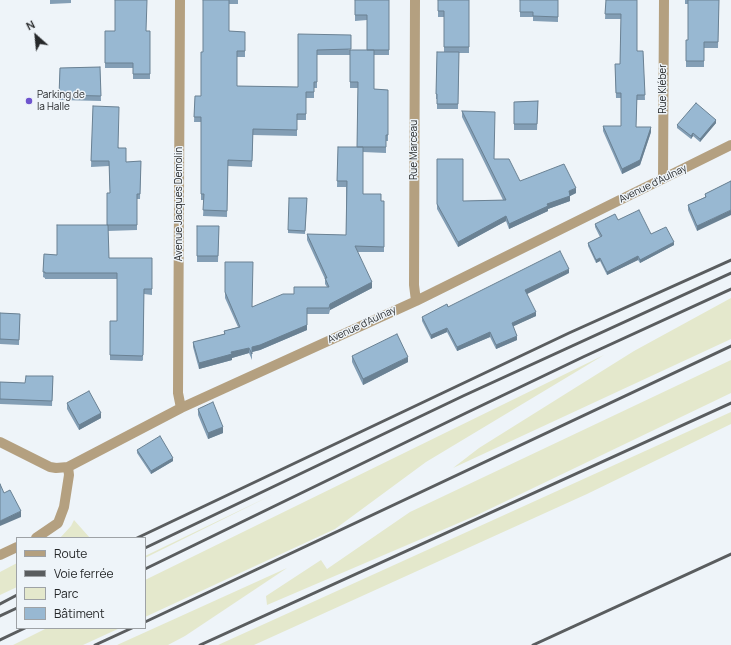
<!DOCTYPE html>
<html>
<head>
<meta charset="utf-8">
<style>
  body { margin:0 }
  #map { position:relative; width:731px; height:645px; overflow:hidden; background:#eef4f9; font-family:Manrope,sans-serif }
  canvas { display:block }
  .legend { position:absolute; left:16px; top:537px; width:130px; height:92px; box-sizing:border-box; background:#eef4f9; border:1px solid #9ea2a6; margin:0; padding:5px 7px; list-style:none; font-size:12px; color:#26282a }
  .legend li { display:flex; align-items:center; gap:8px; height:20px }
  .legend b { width:20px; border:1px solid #9ea2a6 }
  .north { position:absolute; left:16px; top:16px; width:40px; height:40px; -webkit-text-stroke:3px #eef4f9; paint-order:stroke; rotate:333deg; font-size:11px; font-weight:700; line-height:16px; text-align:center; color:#26282a }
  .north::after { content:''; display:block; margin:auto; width:14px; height:18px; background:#26282a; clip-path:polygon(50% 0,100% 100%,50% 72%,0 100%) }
</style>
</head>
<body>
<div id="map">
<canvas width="731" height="645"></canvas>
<ul class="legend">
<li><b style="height:5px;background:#b4a080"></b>Route</li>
<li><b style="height:5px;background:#5a5d5f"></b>Voie ferrée</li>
<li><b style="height:11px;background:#e4e8cc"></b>Parc</li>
<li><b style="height:11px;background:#98b8d2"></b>Bâtiment</li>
</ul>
<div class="north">N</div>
</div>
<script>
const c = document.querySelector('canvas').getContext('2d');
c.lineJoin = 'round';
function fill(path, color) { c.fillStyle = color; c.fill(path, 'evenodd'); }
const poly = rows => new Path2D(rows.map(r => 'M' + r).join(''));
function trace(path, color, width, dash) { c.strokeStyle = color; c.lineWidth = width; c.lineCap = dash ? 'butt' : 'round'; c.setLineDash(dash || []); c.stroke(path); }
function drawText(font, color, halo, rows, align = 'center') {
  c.font = font + ' Manrope,sans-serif'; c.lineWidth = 3; c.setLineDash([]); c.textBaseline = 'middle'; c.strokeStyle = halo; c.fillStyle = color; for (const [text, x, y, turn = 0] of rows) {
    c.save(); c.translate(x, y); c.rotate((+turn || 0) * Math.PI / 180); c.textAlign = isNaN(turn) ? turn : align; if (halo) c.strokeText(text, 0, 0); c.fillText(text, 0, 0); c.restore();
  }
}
const green = poly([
  [731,298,731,339,453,468,479,448,634,351],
  [604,355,426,462,335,529,145,617,145,580],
  [731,360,731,393,475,516,267,605,266,596,321,560,327,569,410,512],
  [731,412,731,424,587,494,254,645,218,645],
  [274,494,145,558,145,556],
  [74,520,90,538,60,538,71,526],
  [17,563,17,587,0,595,0,572],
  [287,568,185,636,168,645,117,645],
  [47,628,120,628,83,645,13,645]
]);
const minor = poly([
  [180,0,178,393,181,408],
  [415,0,414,285,416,301],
  [663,179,664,0],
  [0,442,50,467,56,468,68,467,181,408,416,301,731,145],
  [36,538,58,523,64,507,69,475,68,467],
  [0,555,17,547]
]);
const rail = poly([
  [137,538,569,333,731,260],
  [145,548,463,396,731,273],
  [145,569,466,413,583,357,731,289],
  [0,604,17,595],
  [0,616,17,608],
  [145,622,731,346],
  [0,640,25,628],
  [95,645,132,628],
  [200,645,731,403],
  [533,645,731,554]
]);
const wall = poly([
  [50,0,71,0,71,3,50,4],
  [203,0,238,0,238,4,229,4,229,31,245,32,245,57,237,57,237,86,298,87,298,34,351,50,367,50,367,20,355,21,355,0,389,0,389,55,374,55,374,89,388,90,388,141,386,141,386,153,363,152,363,194,381,201,384,201,384,252,357,252,372,288,330,310,329,314,307,314,307,330,260,350,252,352,252,360,249,353,232,358,232,360,199,369,193,347,193,342,224,334,224,331,238,327,225,298,225,262,253,307,294,294,327,287,325,284,325,279,307,240,307,234,346,235,346,187,337,187,338,147,357,147,358,88,350,88,350,55,317,55,317,88,314,88,314,98,306,98,306,120,297,120,297,136,253,135,252,167,228,166,227,217,203,216,204,200,201,200,201,122,194,122,195,96,201,96,203,52],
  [438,0,469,0,469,53,459,53,458,109,437,109,437,99,436,99,437,52,444,52,444,17,438,17],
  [520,0,558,0,558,22,533,21,533,17,520,17],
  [606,0,637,0,637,51,643,51,645,100,637,100,636,127,651,132,640,165,622,174,603,131,603,126,621,126,621,98,616,98,615,64,620,64,621,19,605,19],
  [685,0,719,0,718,48,704,48,704,67,686,67,686,40,688,40,688,4,685,4],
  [105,31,150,31,150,79,133,79,133,68,105,68],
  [100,67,101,101,59,100,60,68],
  [538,101,537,130,514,130,514,102],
  [93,106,119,148,126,162,141,161,140,199,137,199,137,230,108,231,109,258,152,258,152,295,144,294,143,360,142,361,110,360,110,321,117,321,117,279,45,279,45,278,43,277,44,254,57,255,107,225,110,193,109,166,91,167],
  [462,111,494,159,520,181,576,193,570,196,570,201,548,209,548,211,509,229,506,221,458,247,437,209,437,159,463,201,503,200,462,117],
  [716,123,700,142,693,136,691,139,677,128,677,125],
  [731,181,697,231,688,210,688,205,705,197,705,194],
  [307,198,305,234,288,233,288,230],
  [618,220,651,234,674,245,640,263,638,260,607,275,600,261,596,263,588,246,588,243,600,237,595,227,595,224],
  [197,226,219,226,218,262,197,262],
  [569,273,527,294,536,316,513,326,517,340,496,349,490,337,457,351,447,332,431,339,422,321,422,317,448,307],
  [0,313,20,314,19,345,0,344],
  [352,356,408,362,363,385,352,362],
  [53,376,52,406,0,404,0,382,25,383],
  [67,403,101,418,79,430,67,409],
  [198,409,223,433,208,439,198,415],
  [137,450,173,461,151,474,137,453]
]);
const shadedWall = poly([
  [716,120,716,123,700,142,700,139],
  [651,127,651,132,640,165,622,174,622,169],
  [693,133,693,136,691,139,691,136],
  [576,188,576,193,570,196,570,201,548,209,548,211,509,229,509,224,547,204,569,191],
  [731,210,731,215,697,231,697,226],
  [506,216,506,221,458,247,458,242],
  [674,242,674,245,640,263,640,260],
  [638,256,638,260,607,275,607,272],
  [600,258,600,261,596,263,596,260],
  [569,269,569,273,525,295,525,290],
  [372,282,372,288,330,310,330,304],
  [536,312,536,316,512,327,512,323],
  [307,325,307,330,260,350,252,352,252,347],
  [447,328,447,332,431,339,431,335],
  [490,332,490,337,457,351,457,347],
  [517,336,517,340,496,349,496,345],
  [249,348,249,353,232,358,232,360,199,369,199,363,231,352],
  [408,357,408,362,363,385,363,379],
  [101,413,101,418,79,430,79,425],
  [223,427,223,433,208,439,208,433],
  [173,458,173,461,151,474,151,471],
  [21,511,21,517,0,526,0,521]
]);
const building = poly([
  [115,0,147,0,146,31,150,31,150,74,133,74,133,63,105,63,105,31,115,31,115,0],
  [203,0,229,0,229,31,245,32,245,51,237,51,237,86,298,87,298,34,351,35,351,49,317,50,317,82,314,82,314,92,306,92,306,114,297,114,297,130,253,129,252,161,228,160,227,211,203,210,204,194,201,194,201,117,194,117,195,96,201,96,201,52,203,52,203,0],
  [355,0,389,0,389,50,367,50,367,15,355,15,355,0],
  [438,0,469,0,469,47,444,47,444,11,438,11,438,0],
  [520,0,558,0,558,17,533,16,533,12,520,12,520,0],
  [606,0,637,0,637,51,643,51,645,95,637,95,636,127,651,127,640,160,622,169,603,126,621,126,621,93,616,93,615,64,620,64,621,14,605,14,606,0],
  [688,0,719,0,718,42,704,42,704,61,686,61,686,40,688,40,688,0],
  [350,50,374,50,374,89,388,90,388,135,386,135,386,147,357,147,358,82,350,82,350,50],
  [437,52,459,52,458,104,437,104,437,94,436,94,437,52],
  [100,67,101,96,59,95,60,68,100,67],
  [538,101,537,124,514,124,514,102,538,101],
  [696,103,716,120,700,139,693,133,691,136,677,125,696,103],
  [93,106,119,107,118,148,126,148,126,162,141,161,140,194,137,194,137,225,107,225,107,193,110,193,109,161,91,161,93,106],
  [462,111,495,112,494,159,509,159,520,181,564,164,576,188,569,191,570,196,547,204,548,206,509,224,506,216,458,242,437,204,437,159,463,159,463,201,506,200,462,111],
  [338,147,363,147,363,194,381,194,381,201,384,201,384,247,355,246,372,282,330,304,329,308,307,308,307,325,260,345,252,347,252,354,249,348,231,352,232,354,199,363,193,342,225,334,224,331,240,327,225,292,225,262,253,262,252,307,283,294,294,294,294,287,329,287,325,278,327,278,307,234,346,235,347,181,337,181,338,147],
  [731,181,731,210,697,226,688,205,706,197,705,194,731,181],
  [289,198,307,198,305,231,288,230,289,198],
  [639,210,651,234,666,227,674,242,640,260,638,256,607,272,600,258,596,260,588,243,602,236,595,224,615,214,618,220,639,210],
  [57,225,108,225,109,258,152,258,152,289,144,289,143,355,142,356,110,355,110,321,117,321,117,273,45,273,45,272,43,272,44,254,57,255,57,225],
  [197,226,219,226,218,256,197,256,197,226],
  [560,251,569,269,525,290,536,312,512,323,517,336,496,345,490,332,457,347,447,328,431,335,422,317,447,304,448,307,560,251],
  [0,313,20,314,19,340,0,339,0,313],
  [397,334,408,357,363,379,352,356,397,334],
  [26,376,53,376,52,401,0,399,0,382,25,383,26,376],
  [89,391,101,413,79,425,67,403,89,391],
  [213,402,223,427,208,433,198,409,213,402],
  [160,436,173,458,151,471,137,450,160,436],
  [0,484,4,493,10,490,21,511,0,521,0,484]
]);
const markers = [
  [29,101,4,"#6e54ce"]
];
const streetNames = [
  ["Rue Kléber",663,89,-90],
  ["Rue Marceau",414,150,-90],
  ["Avenue d'Aulnay",653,184,-26],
  ["Avenue Jacques Demolin",179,204,-90],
  ["Avenue d'Aulnay",362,325,-25]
];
const poiNames = [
  ["Parking de",37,95],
  ["la Halle",37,107]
];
fill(green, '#e4e8cc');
trace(minor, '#b4a080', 10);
trace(rail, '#5a5d5f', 3);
fill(wall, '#839eb5');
fill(shadedWall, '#6a8193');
fill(building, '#98b8d2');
trace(building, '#6a8193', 1);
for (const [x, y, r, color] of markers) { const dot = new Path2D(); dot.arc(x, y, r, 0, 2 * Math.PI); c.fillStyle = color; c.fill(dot); trace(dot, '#eef4f9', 1.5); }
drawText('10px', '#26282a', '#eef4f9', streetNames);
drawText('10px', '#26282a', '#eef4f9', poiNames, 'left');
</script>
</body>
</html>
